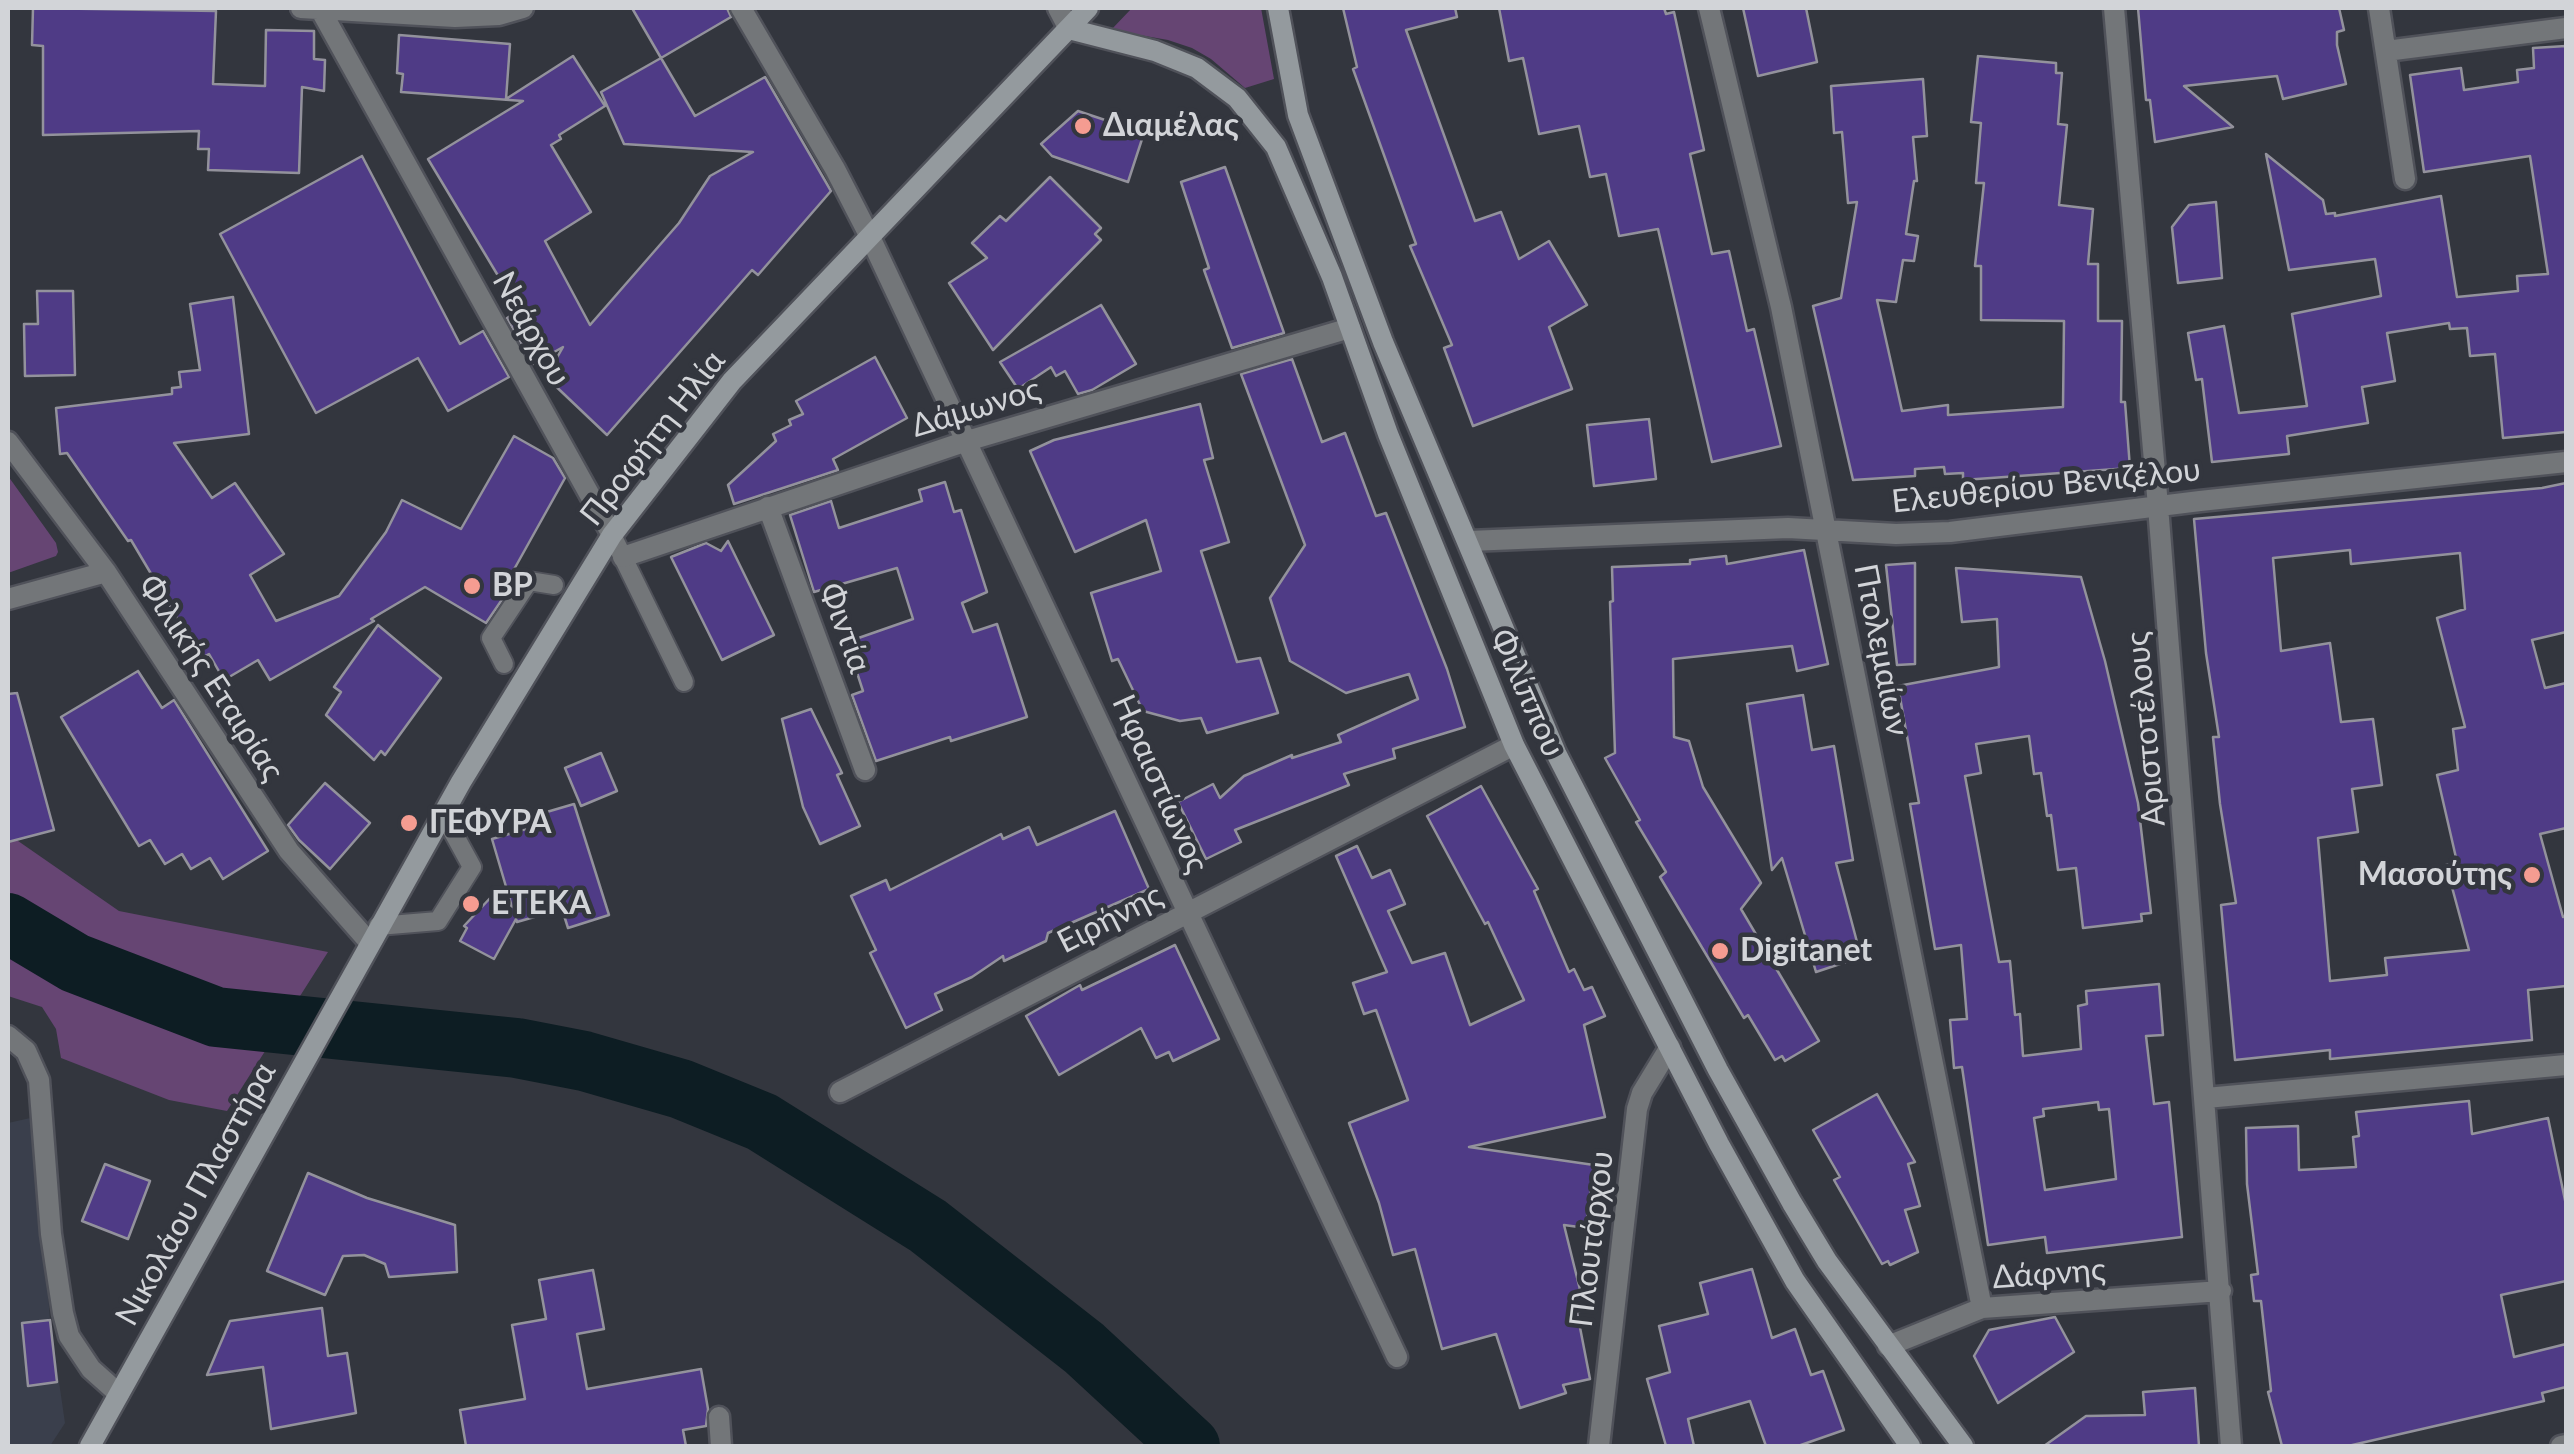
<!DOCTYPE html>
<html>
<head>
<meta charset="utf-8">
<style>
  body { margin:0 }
  #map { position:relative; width:2574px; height:1454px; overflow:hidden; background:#33363e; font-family:Lato,sans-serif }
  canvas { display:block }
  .frame { position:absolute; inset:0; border:10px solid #d2d4d8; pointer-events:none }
</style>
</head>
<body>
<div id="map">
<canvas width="2574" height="1454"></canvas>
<div class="frame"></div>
</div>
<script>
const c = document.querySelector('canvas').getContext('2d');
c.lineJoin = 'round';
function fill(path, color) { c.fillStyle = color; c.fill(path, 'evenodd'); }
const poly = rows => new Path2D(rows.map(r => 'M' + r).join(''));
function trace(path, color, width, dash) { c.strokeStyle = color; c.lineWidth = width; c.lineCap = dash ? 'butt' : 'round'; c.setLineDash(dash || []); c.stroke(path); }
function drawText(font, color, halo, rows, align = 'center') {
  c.font = font + ' Lato,sans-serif'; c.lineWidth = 9; c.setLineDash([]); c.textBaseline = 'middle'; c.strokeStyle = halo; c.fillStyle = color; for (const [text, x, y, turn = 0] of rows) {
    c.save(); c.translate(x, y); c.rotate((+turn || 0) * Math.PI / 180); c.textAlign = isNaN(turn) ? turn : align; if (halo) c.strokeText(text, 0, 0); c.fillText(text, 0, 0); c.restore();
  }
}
const built = poly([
  [35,1117,50,1320,65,1423,50,1446,8,1446,8,1123]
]);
const green = poly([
  [1132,8,1261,8,1274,79,1245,88,1211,59,1192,48,1168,40,1111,30],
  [8,476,56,543,58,552,56,556,8,573],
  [8,834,119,911,328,952,227,1111,169,1100,61,1058,56,1029,42,1007,8,996]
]);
const river = poly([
  [8,923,75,963,216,1017,517,1048,584,1061,681,1089,762,1122,928,1226,1084,1348,1190,1446]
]);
const building = poly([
  [33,8,216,11,213,84,265,86,266,30,314,31,314,59,325,60,324,91,302,87,299,173,208,170,209,149,198,149,199,131,43,135,43,46,32,45,33,8],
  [632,8,727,8,731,17,661,58,632,8],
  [1343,8,1455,8,1457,17,1406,30,1475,221,1501,212,1519,259,1549,241,1587,305,1549,327,1572,389,1473,426,1444,348,1452,345,1410,246,1416,244,1353,69,1357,67,1343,8],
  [1499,8,1664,8,1666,14,1674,12,1704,150,1690,154,1712,254,1729,251,1747,331,1754,329,1781,446,1712,462,1658,229,1619,236,1606,174,1590,177,1579,126,1539,134,1523,58,1509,61,1499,8],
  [1743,8,1806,8,1817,62,1758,76,1743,8],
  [2138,8,2339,8,2344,30,2337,32,2337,45,2346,84,2283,99,2277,76,2184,86,2233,127,2155,142,2150,100,2146,100,2138,8],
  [399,35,510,44,506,99,573,56,605,106,559,135,561,139,551,145,591,212,545,241,590,325,679,223,710,176,753,152,624,144,601,92,661,58,695,116,765,77,831,191,758,275,752,270,607,435,546,377,563,347,533,364,507,318,512,315,503,297,509,294,428,159,523,101,401,92,403,74,397,73,399,35],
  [2566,46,2566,432,2503,438,2495,354,2470,356,2467,328,2450,329,2449,323,2387,333,2395,381,2362,387,2368,423,2287,436,2289,454,2212,462,2202,379,2196,380,2188,333,2224,326,2239,413,2307,406,2292,314,2381,296,2375,259,2289,270,2266,154,2323,200,2326,214,2335,213,2335,216,2441,196,2457,297,2518,291,2517,276,2548,274,2530,156,2424,172,2410,75,2461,68,2464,90,2518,82,2517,70,2534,68,2533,48,2566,46],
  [1978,56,2056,63,2056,73,2062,73,2058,124,2067,125,2059,205,2093,209,2088,264,2098,264,2098,321,2122,321,2121,402,2125,402,2130,468,1963,480,1963,473,1945,474,1944,467,1915,469,1915,476,1853,480,1813,306,1841,298,1857,202,1848,203,1842,132,1834,133,1831,86,1923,79,1927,136,1913,137,1917,181,1914,181,1906,234,1918,236,1914,261,1903,260,1896,302,1877,300,1902,411,1948,405,1948,415,2063,407,2064,321,1981,320,1981,266,1975,266,1984,183,1976,183,1981,123,1971,122,1978,56],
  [1078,111,1144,133,1128,182,1052,156,1041,144,1078,111],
  [362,156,460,344,483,331,509,377,448,411,418,358,316,413,220,234,362,156],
  [1225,167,1284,333,1232,348,1204,270,1209,268,1181,182,1225,167],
  [1050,177,1101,228,1095,234,1101,240,993,350,949,283,987,258,972,243,1000,216,1006,221,1050,177],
  [2216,202,2222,278,2178,283,2172,227,2189,205,2216,202],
  [37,291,73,291,75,375,25,376,24,324,38,324,37,291],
  [233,297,249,434,174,443,212,498,235,483,284,554,250,575,276,621,339,596,386,532,402,500,461,529,514,436,553,458,565,478,507,582,512,585,486,623,425,587,371,619,374,621,270,680,258,660,224,680,209,654,201,658,131,540,128,541,67,453,60,454,56,408,172,394,172,388,181,387,179,372,200,370,190,304,233,297],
  [1101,305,1136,364,1092,390,1078,394,1065,371,1056,376,1051,367,1018,389,1000,362,1101,305],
  [875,357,907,418,833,459,838,470,734,504,728,485,776,441,773,434,791,425,789,420,803,414,796,401,875,357],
  [1292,359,1322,442,1345,433,1376,516,1386,513,1447,669,1465,727,1393,749,1395,758,1344,774,1349,785,1235,830,1241,842,1206,859,1178,802,1213,784,1220,798,1244,776,1292,755,1292,758,1341,742,1338,735,1418,699,1409,674,1346,693,1290,661,1270,598,1305,545,1241,374,1292,359],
  [1200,404,1213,458,1204,460,1229,542,1201,551,1237,662,1260,658,1278,713,1207,733,1201,718,1180,721,1143,711,1118,659,1112,661,1091,593,1161,571,1146,520,1075,552,1030,451,1054,440,1200,404],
  [1649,419,1656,479,1594,486,1587,425,1649,419],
  [945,482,954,512,961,510,987,592,962,603,973,632,997,624,1027,717,951,741,950,737,876,761,852,695,863,691,847,642,913,619,897,568,814,592,790,515,831,501,839,528,922,501,919,490,945,482],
  [2566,483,2566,632,2532,640,2545,688,2566,683,2566,828,2540,834,2563,917,2566,916,2566,986,2528,990,2532,1040,2330,1059,2330,1050,2235,1060,2221,905,2236,903,2220,804,2213,737,2219,737,2206,653,2194,519,2542,488,2566,483],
  [2350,550,2351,564,2460,553,2465,609,2437,618,2465,727,2453,729,2458,770,2437,775,2457,862,2446,865,2469,950,2385,958,2387,975,2330,981,2318,838,2358,832,2352,789,2382,785,2373,719,2341,722,2330,643,2281,651,2273,558,2350,550],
  [728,541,774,635,722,660,671,557,706,543,721,551,728,541],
  [1804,550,1828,664,1797,671,1792,646,1673,659,1674,737,1689,741,1703,787,1761,883,1741,909,1819,1041,1785,1061,1782,1056,1775,1060,1748,1015,1744,1018,1660,877,1666,872,1636,822,1640,820,1605,758,1615,753,1610,602,1613,601,1612,567,1690,564,1690,560,1726,556,1727,564,1804,550],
  [1915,563,1915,664,1897,665,1886,565,1915,563],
  [1956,568,2081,577,2105,661,2138,803,2151,913,2141,914,2142,921,2083,928,2076,868,2058,870,2051,815,2047,816,2041,773,2034,774,2029,736,1976,744,1981,773,1965,776,1999,962,2010,961,2015,1015,2020,1014,2023,1056,2081,1049,2078,1006,2087,1004,2086,991,2159,984,2163,1035,2146,1036,2154,1104,2169,1102,2182,1237,2047,1253,2045,1237,1988,1245,1962,1067,1954,1068,1950,1020,1967,1019,1961,945,1935,949,1910,804,1919,803,1898,686,1999,667,1997,619,1962,622,1956,568],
  [2098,1102,2099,1110,2109,1109,2116,1179,2045,1190,2034,1118,2044,1116,2043,1109,2098,1102],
  [378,625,441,678,385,755,381,751,374,760,326,715,341,692,334,687,378,625],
  [138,671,162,708,174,700,268,851,223,879,210,858,191,869,182,854,165,864,150,840,139,846,61,717,138,671],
  [17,693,54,830,8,842,8,694,17,693],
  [1803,695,1812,750,1834,746,1853,860,1836,863,1861,957,1816,972,1782,858,1772,870,1747,704,1803,695],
  [811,709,842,773,837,775,860,826,820,844,803,807,782,719,811,709],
  [601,753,617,791,581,806,565,768,601,753],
  [325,783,370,823,330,869,299,840,288,825,325,783],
  [1481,786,1538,889,1534,891,1569,972,1574,969,1584,990,1592,987,1605,1016,1584,1025,1605,1117,1469,1147,1594,1165,1586,1228,1564,1225,1585,1310,1577,1312,1590,1379,1563,1385,1566,1393,1520,1408,1496,1334,1442,1349,1415,1249,1393,1255,1379,1203,1349,1123,1408,1100,1376,1010,1364,1014,1353,983,1387,972,1336,856,1357,846,1372,878,1390,870,1405,904,1388,911,1412,963,1445,953,1470,1025,1524,1000,1488,922,1485,924,1427,816,1481,786],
  [574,804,609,915,568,928,562,909,517,922,516,919,494,959,460,941,467,928,464,926,493,895,512,907,492,839,536,826,533,816,574,804],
  [1115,811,1149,889,1048,933,1046,941,1004,961,1003,956,972,977,935,994,942,1010,906,1028,870,953,876,950,851,896,886,880,890,890,1001,834,1003,839,1029,827,1037,845,1115,811],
  [1175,945,1219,1039,1173,1061,1169,1052,1156,1058,1141,1028,1059,1075,1026,1016,1080,985,1082,990,1175,945],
  [1877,1094,1915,1162,1908,1164,1920,1206,1905,1210,1918,1252,1890,1265,1888,1261,1882,1264,1834,1180,1840,1177,1813,1130,1877,1094],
  [2469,1101,2472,1134,2548,1118,2566,1205,2566,1281,2501,1295,2514,1357,2566,1344,2566,1387,2542,1393,2544,1401,2348,1446,2282,1446,2268,1392,2271,1391,2261,1301,2254,1301,2251,1275,2258,1274,2247,1184,2246,1128,2298,1126,2299,1170,2356,1167,2353,1137,2359,1136,2356,1112,2469,1101],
  [105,1164,150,1181,128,1239,82,1221,105,1164],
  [308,1173,367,1198,455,1225,457,1272,389,1277,385,1264,364,1255,343,1256,325,1295,267,1271,308,1173],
  [1752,1269,1772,1338,1795,1329,1811,1375,1823,1371,1844,1430,1798,1446,1766,1446,1750,1401,1688,1419,1694,1446,1666,1446,1647,1379,1670,1372,1659,1326,1708,1314,1700,1283,1752,1269],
  [593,1270,604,1329,577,1334,587,1389,701,1369,708,1409,706,1426,683,1430,686,1446,466,1446,460,1410,525,1399,512,1325,546,1319,539,1280,593,1270],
  [322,1308,328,1356,347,1353,356,1413,271,1429,263,1367,207,1375,230,1321,322,1308],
  [2055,1317,2074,1352,1998,1403,1974,1356,1989,1330,2055,1317],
  [50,1320,57,1382,28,1386,22,1323,50,1320],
  [2195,1388,2199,1446,2044,1446,2086,1416,2145,1415,2143,1392,2195,1388]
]);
const lane = poly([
  [612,535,684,682],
  [504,664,491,638,529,581,554,585],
  [378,926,438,921,472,867,443,814]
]);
const street = poly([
  [301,8,455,17,499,15,523,8],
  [741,8,835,169,870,237,1397,1357],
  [1058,8,1069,29],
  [1709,8,1781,307,1982,1308],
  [2114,8,2158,506,2231,1446],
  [2379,8,2405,179],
  [320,9,612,535],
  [2386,51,2566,28],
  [8,442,106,572,289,851,369,942],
  [768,507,865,770],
  [1469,541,1788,528,1896,534,1950,532,2200,501,2566,462],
  [623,557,967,441,1350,328],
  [8,599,106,572],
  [8,1036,26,1051,39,1080,51,1234,63,1313,69,1336,91,1369,119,1394],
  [840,1092,1514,745],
  [2206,1098,2566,1065],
  [1888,1346,1982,1308,2221,1291],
  [719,1417,721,1446],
  [1599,1446,1637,1109,1642,1093,1670,1047],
  [2561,1446,2566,1445]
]);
const secondary = poly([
  [1278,8,1298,115,1383,342,1556,753,1718,1070,1792,1203,1827,1261,1963,1446],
  [1069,29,1155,51,1197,68,1237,98,1276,147,1332,277,1388,434,1514,745,1719,1144,1795,1281,1910,1446],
  [90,1446,461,782,612,535,732,381,1088,8]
]);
const markers = [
  [1083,126,10,"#f59c91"],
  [472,586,10,"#f59c91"],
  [409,823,10,"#f59c91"],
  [2532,875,10,"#f59c91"],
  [471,904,10,"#f59c91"],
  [1720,951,10,"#f59c91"]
];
const poiNames = [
  ["Διαμέλας",1103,126],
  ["BP",492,586],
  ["ΓΕΦΥΡΑ",429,823],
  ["Μασούτης",2512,875,"right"],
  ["ΕΤΕΚΑ",491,904],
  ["Digitanet",1740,951]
];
const streetNames = [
  ["Νεάρχου",531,329,61],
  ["Δάμωνος",976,408,-17],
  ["Προφήτη Ηλία",653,438,-52],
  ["Ελευθερίου Βενιζέλου",2046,486,-6],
  ["Φιντία",845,628,70],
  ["Πτολεμαίων",1881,650,79],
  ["Φιλικής Εταιρίας",211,678,57],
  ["Φιλίππου",1527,693,66],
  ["Αριστοτέλους",2146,729,-95],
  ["Ηφαιστίωνος",1160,784,66],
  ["Ειρήνης",1110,919,-27],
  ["Νικολάου Πλαστήρα",196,1194,-61],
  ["Πλουτάρχου",1592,1239,-83],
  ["Δάφνης",2049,1274,-4]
];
fill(built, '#3a3f4c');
fill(green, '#664573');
trace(river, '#0d1d23', 60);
fill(building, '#4f3b86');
trace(building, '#93929c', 2.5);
trace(lane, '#50525a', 22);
trace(street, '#50525a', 25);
trace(secondary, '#50525a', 25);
trace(lane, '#737679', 18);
trace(street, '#737679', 20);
trace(secondary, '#949a9e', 20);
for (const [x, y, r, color] of markers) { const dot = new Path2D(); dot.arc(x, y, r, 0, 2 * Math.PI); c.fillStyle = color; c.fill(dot); trace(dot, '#33363e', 4); }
drawText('bold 32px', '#d2d4d8', '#33363e', poiNames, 'left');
drawText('32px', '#d2d4d8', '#33363e', streetNames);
</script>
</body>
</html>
